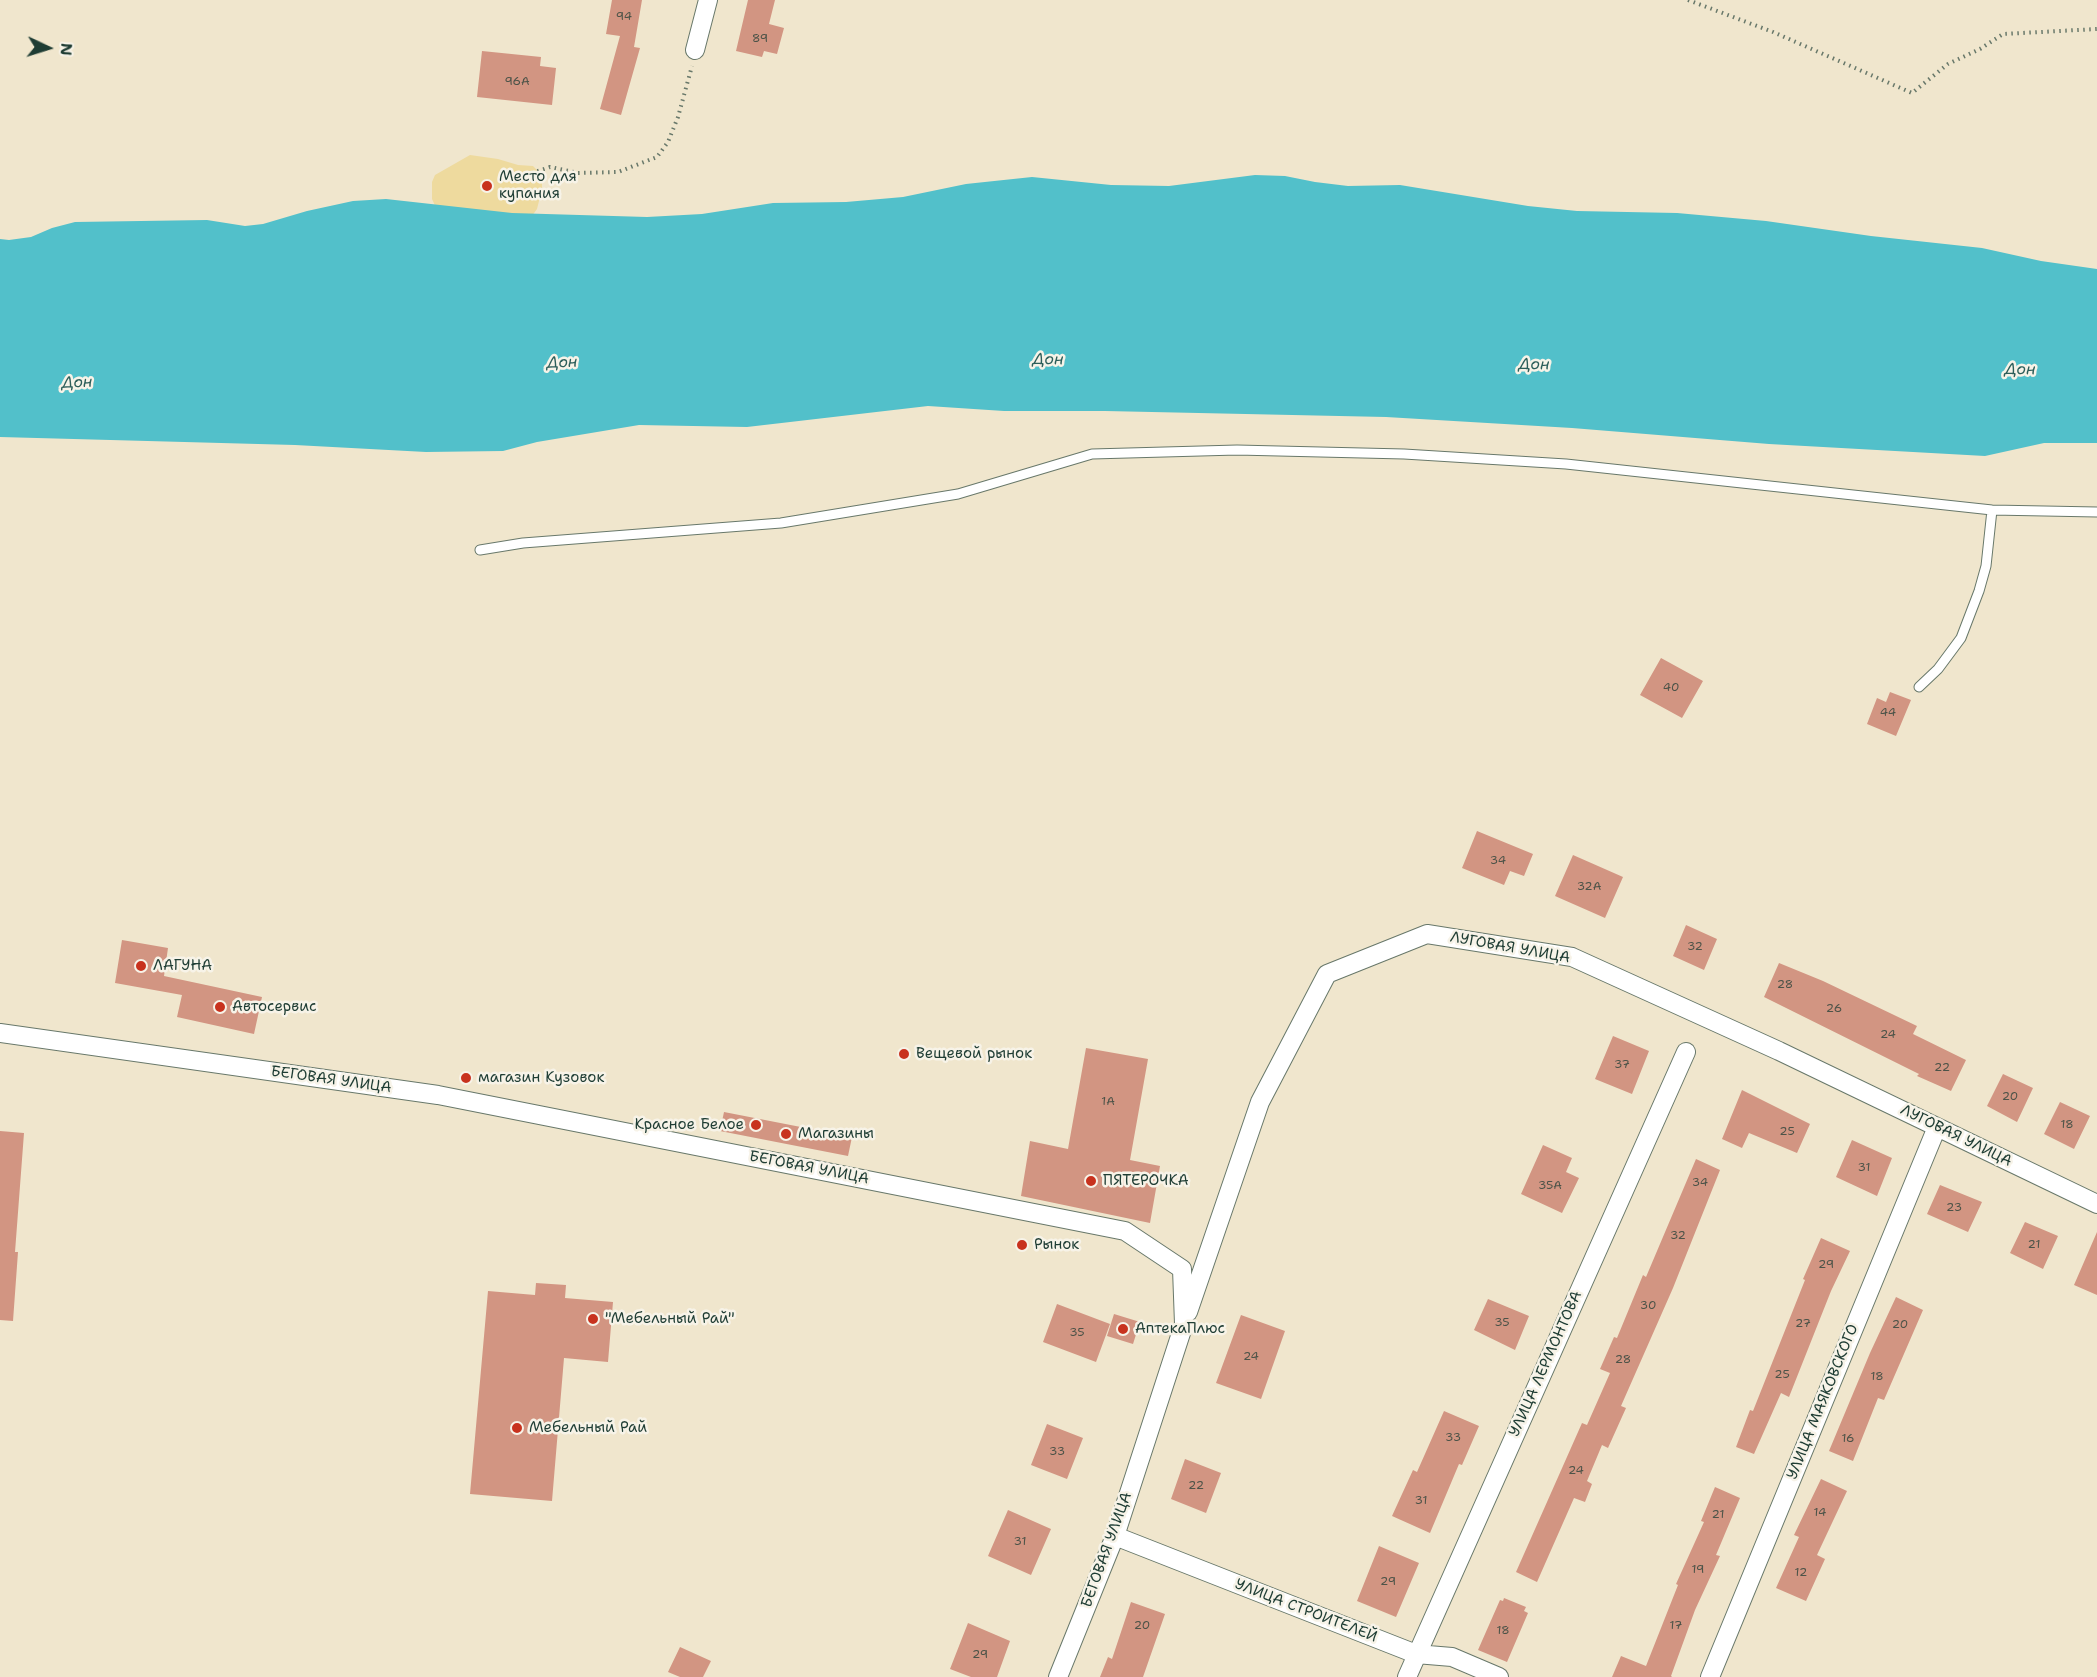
<!DOCTYPE html>
<html>
<head>
<meta charset="utf-8">
<style>
  body { margin:0 }
  #map { position:relative; width:2097px; height:1677px; overflow:hidden; background:#f0e6cd; font-family:"Shantell Sans",sans-serif }
  canvas { display:block }
  .north { position:absolute; left:18px; top:18px; width:60px; height:60px; -webkit-text-stroke:4px #f7f3e8; paint-order:stroke; rotate:94deg; font-size:16px; font-weight:700; line-height:24px; text-align:center; color:#1f3d34 }
  .north::after { content:''; display:block; margin:auto; width:21px; height:27px; background:#1f3d34; clip-path:polygon(50% 0,100% 100%,50% 72%,0 100%) }
</style>
</head>
<body>
<div id="map">
<canvas width="2097" height="1677"></canvas>
<div class="north">N</div>
</div>
<script>
const c = document.querySelector('canvas').getContext('2d');
c.lineJoin = 'round';
function fill(path, color) { c.fillStyle = color; c.fill(path, 'evenodd'); }
const poly = rows => new Path2D(rows.map(r => 'M' + r).join(''));
function trace(path, color, width, dash) { c.strokeStyle = color; c.lineWidth = width; c.lineCap = dash ? 'butt' : 'round'; c.setLineDash(dash || []); c.stroke(path); }
function drawText(font, color, halo, rows, align = 'center') {
  c.font = font + ' "Shantell Sans",sans-serif'; c.lineWidth = 5; c.setLineDash([]); c.textBaseline = 'middle'; c.strokeStyle = halo; c.fillStyle = color; for (const [text, x, y, turn = 0] of rows) {
    c.save(); c.translate(x, y); c.rotate((+turn || 0) * Math.PI / 180); c.textAlign = isNaN(turn) ? turn : align; if (halo) c.strokeText(text, 0, 0); c.fillText(text, 0, 0); c.restore();
  }
}
const sand = poly([
  [470,155,498,159,518,165,533,166,542,175,542,189,537,209,529,220,438,212,432,199,432,182,435,175]
]);
const water = poly([
  [1255,175,1285,176,1315,182,1348,186,1400,185,1528,206,1577,211,1677,213,1766,221,1871,236,1982,248,2041,261,2097,269,2097,443,2044,443,1985,456,1769,444,1572,428,1386,417,1105,411,1004,411,928,406,747,427,639,425,537,442,503,451,426,452,295,445,0,437,0,239,9,240,31,237,52,228,75,222,207,220,245,226,263,224,307,211,353,201,386,199,512,213,647,217,702,214,773,203,846,202,903,197,966,184,1032,177,1111,185,1169,186]
]);
const building = poly([
  [612,0,642,0,634,47,640,48,621,115,600,109,620,36,606,34],
  [748,0,775,0,769,24,784,28,777,54,764,51,762,57,736,51],
  [482,51,541,57,540,66,556,68,552,105,477,97],
  [1661,658,1703,681,1682,718,1640,695],
  [1890,692,1911,700,1896,736,1867,724,1877,698,1886,702],
  [1477,831,1533,854,1524,876,1510,871,1504,885,1462,868],
  [1573,855,1623,877,1605,918,1555,896],
  [1686,925,1717,939,1704,970,1673,956],
  [122,940,168,948,164,976,262,997,254,1034,177,1017,182,995,115,983],
  [1779,963,1823,981,1917,1026,1913,1034,1966,1060,1951,1091,1917,1076,1919,1074,1764,997],
  [1613,1036,1649,1051,1632,1094,1595,1079],
  [1086,1048,1148,1059,1130,1160,1160,1166,1150,1223,1021,1196,1030,1141,1068,1149],
  [2003,1074,2033,1088,2017,1122,1987,1106],
  [1742,1090,1810,1124,1797,1153,1749,1133,1742,1148,1722,1139],
  [2060,1102,2090,1116,2074,1149,2044,1134],
  [724,1112,852,1137,848,1156,720,1131],
  [0,1131,24,1133,15,1252,18,1252,13,1321,0,1320],
  [1852,1140,1892,1158,1877,1196,1836,1177],
  [1543,1145,1572,1158,1566,1172,1579,1178,1562,1213,1521,1194],
  [1696,1159,1720,1170,1673,1288,1621,1406,1626,1408,1608,1448,1602,1445,1587,1481,1592,1484,1585,1502,1574,1498,1537,1582,1516,1572,1582,1423,1587,1425,1610,1373,1600,1369,1614,1337,1617,1338,1643,1275,1646,1277],
  [1940,1185,1982,1202,1968,1232,1927,1214],
  [2025,1222,2058,1236,2043,1269,2010,1253],
  [2097,1232,2097,1295,2074,1285],
  [1821,1238,1850,1251,1831,1291,1789,1397,1781,1393,1754,1454,1736,1447,1750,1410,1753,1411,1805,1280,1803,1279],
  [536,1283,566,1285,565,1298,613,1302,608,1362,564,1358,552,1501,470,1494,488,1291,535,1295],
  [1896,1297,1923,1310,1884,1400,1878,1398,1853,1461,1829,1451,1870,1353],
  [1488,1299,1529,1316,1515,1350,1474,1330],
  [1057,1304,1110,1324,1096,1362,1043,1342],
  [1114,1314,1140,1322,1133,1344,1107,1336],
  [1241,1315,1285,1331,1261,1399,1216,1383],
  [1444,1411,1479,1426,1462,1465,1459,1464,1430,1533,1392,1516,1413,1470,1417,1472],
  [1047,1424,1083,1438,1067,1479,1031,1465],
  [1185,1459,1221,1473,1206,1513,1171,1499],
  [1821,1479,1847,1491,1817,1555,1825,1559,1806,1601,1776,1588,1799,1537,1794,1535],
  [1715,1487,1740,1498,1716,1555,1720,1556,1695,1610,1671,1676,1672,1677,1612,1677,1621,1656,1646,1666,1678,1585,1676,1584,1704,1522,1701,1521],
  [1008,1510,1051,1529,1031,1575,988,1556],
  [1379,1546,1419,1563,1396,1617,1357,1601],
  [1504,1598,1526,1607,1524,1611,1528,1613,1507,1662,1478,1650,1500,1600,1503,1601],
  [1131,1602,1165,1614,1143,1677,1100,1677,1108,1657,1112,1659],
  [968,1623,1010,1641,997,1677,971,1677,950,1669],
  [680,1647,711,1661,703,1677,680,1677,668,1672]
]);
const path = poly([
  [1688,0,1773,32,1912,93,1948,64,1980,49,2003,34,2097,29],
  [526,175,550,167,578,173,618,172,657,157,668,142,678,117,692,66]
]);
const lane = poly([
  [480,550,523,543,781,523,958,494,1092,454,1237,450,1404,454,1566,464,1992,510,2097,512],
  [1919,687,1938,669,1961,638,1979,591,1986,566,1992,510]
]);
const street = poly([
  [695,50,708,0],
  [0,1033,438,1095,1125,1231,1182,1269,1184,1324,1115,1536,1058,1677],
  [1188,1312,1260,1102,1327,974,1427,934,1572,957,1779,1051,2097,1204],
  [1115,1536,1416,1654,1452,1657,1499,1677],
  [1407,1677,1686,1052],
  [1710,1677,1937,1127]
]);
const markers = [
  [487,186,6,"#c8321e"],
  [141,966,6,"#c8321e"],
  [220,1007,6,"#c8321e"],
  [904,1054,6,"#c8321e"],
  [466,1078,6,"#c8321e"],
  [756,1125,6,"#c8321e"],
  [786,1134,6,"#c8321e"],
  [1091,1181,6,"#c8321e"],
  [1022,1245,6,"#c8321e"],
  [593,1319,6,"#c8321e"],
  [1123,1329,6,"#c8321e"],
  [517,1428,6,"#c8321e"]
];
const numberNames = [
  ["94",624,17],
  ["89",760,39],
  ["96А",517,82],
  ["40",1671,688],
  ["44",1888,713],
  ["34",1498,861],
  ["32А",1589,887],
  ["32",1695,947],
  ["28",1785,985],
  ["26",1834,1009],
  ["24",1888,1035],
  ["37",1622,1065],
  ["22",1942,1068],
  ["20",2010,1097],
  ["1А",1108,1102],
  ["18",2067,1125],
  ["25",1787,1132],
  ["31",1864,1168],
  ["34",1700,1183],
  ["35А",1550,1186],
  ["23",1954,1208],
  ["32",1678,1236],
  ["21",2034,1245],
  ["29",1826,1265],
  ["30",1648,1306],
  ["35",1502,1323],
  ["27",1803,1324],
  ["20",1900,1325],
  ["35",1077,1333],
  ["24",1251,1357],
  ["28",1623,1360],
  ["25",1782,1375],
  ["18",1877,1377],
  ["33",1453,1438],
  ["16",1848,1439],
  ["33",1057,1452],
  ["24",1576,1471],
  ["22",1196,1486],
  ["31",1421,1501],
  ["14",1820,1513],
  ["21",1718,1515],
  ["31",1020,1542],
  ["19",1698,1570],
  ["12",1801,1573],
  ["29",1388,1582],
  ["20",1142,1626],
  ["17",1676,1626],
  ["18",1503,1631],
  ["29",980,1655]
];
const poiNames = [
  ["Место для",499,177],
  ["купания",499,194],
  ["ЛАГУНА",153,966],
  ["Автосервис",232,1007],
  ["Вещевой рынок",916,1054],
  ["магазин Кузовок",478,1078],
  ["Красное Белое",744,1125,"right"],
  ["Магазины",798,1134],
  ["ПЯТЕРОЧКА",1103,1181],
  ["Рынок",1034,1245],
  ["\"Мебельный Рай\"",605,1319],
  ["АптекаПлюс",1135,1329],
  ["Мебельный Рай",529,1428]
];
const streetNames = [
  ["ЛУГОВАЯ УЛИЦА",1510,948,10],
  ["БЕГОВАЯ УЛИЦА",331,1080,8],
  ["ЛУГОВАЯ УЛИЦА",1956,1136,26],
  ["БЕГОВАЯ УЛИЦА",809,1168,11],
  ["УЛИЦА ЛЕРМОНТОВА",1546,1364,-66],
  ["УЛИЦА МАЯКОВСКОГО",1823,1402,-68],
  ["БЕГОВАЯ УЛИЦА",1107,1550,-70],
  ["УЛИЦА СТРОИТЕЛЕЙ",1306,1611,21]
];
const waterNames = [
  ["Дон",1048,360,1],
  ["Дон",562,363,-2],
  ["Дон",1534,365,1],
  ["Дон",2020,370,1],
  ["Дон",77,383,-2]
];
fill(sand, '#eeda9e');
fill(water, '#52c0ca');
fill(building, '#d29582');
trace(lane, '#68786a', 11);
trace(street, '#68786a', 20);
trace(path, '#68786a', 4, [1.5, 4.5]);
trace(lane, '#fff', 9);
trace(street, '#fff', 18);
for (const [x, y, r, color] of markers) { const dot = new Path2D(); dot.arc(x, y, r, 0, 2 * Math.PI); c.fillStyle = color; c.fill(dot); trace(dot, '#f7f3e8', 2); }
drawText('12px', '#4c5348', null, numberNames);
drawText('15px', '#1f3d34', '#f7f3e8', poiNames, 'left');
drawText('15px', '#1f3d34', '#f7f3e8', streetNames);
drawText('italic 16px', '#2c5e5a', '#f7f3e8', waterNames);
</script>
</body>
</html>
